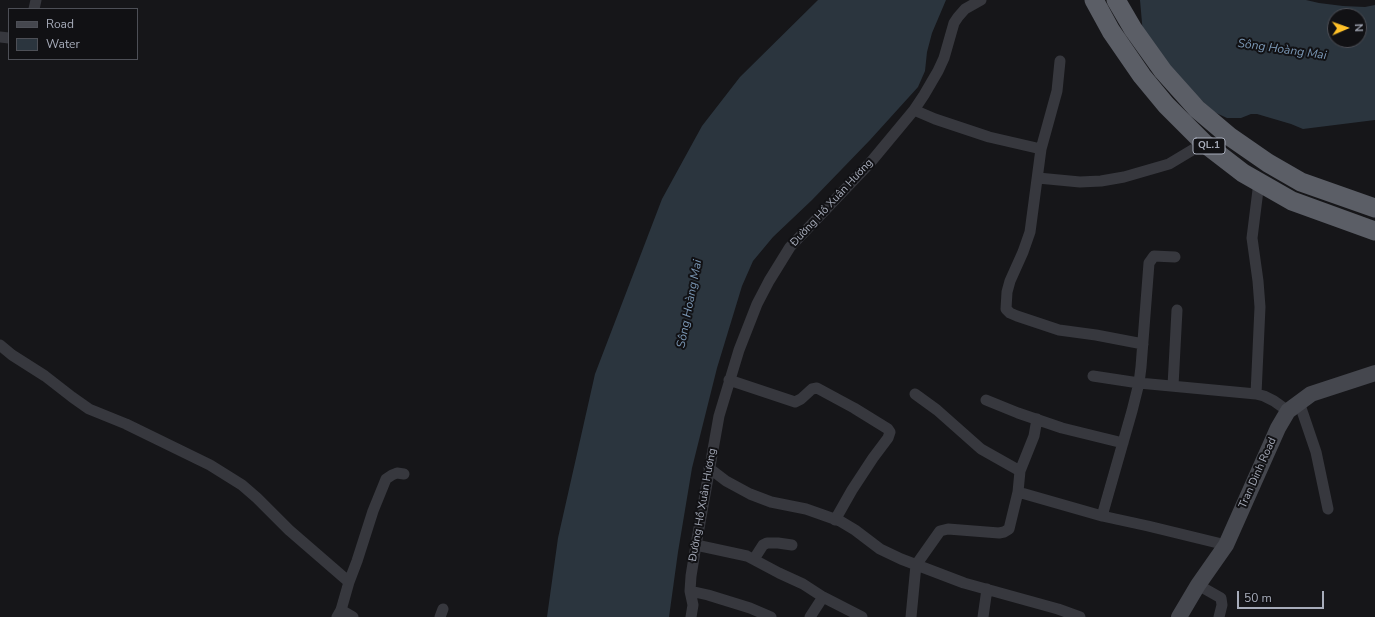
<!DOCTYPE html>
<html>
<head>
<meta charset="utf-8">
<style>
  body { margin:0 }
  #map { position:relative; width:1375px; height:617px; overflow:hidden; background:#161619; font-family:"Nunito Sans",sans-serif }
  canvas { display:block }
  .legend { position:absolute; left:8px; top:8px; width:130px; height:52px; box-sizing:border-box; background:#111114; border:1px solid #4d4f56; margin:0; padding:5px 7px; list-style:none; font-size:12px; color:#a7acba }
  .legend li { display:flex; align-items:center; gap:8px; height:20px }
  .legend b { width:20px; border:1px solid #4d4f56 }
  .north { position:absolute; left:1327px; top:8px; width:40px; height:40px; box-sizing:border-box; background:#111114; border:1px solid #4d4f56; border-radius:50%; rotate:88deg; font-size:11px; font-weight:700; line-height:16px; text-align:center; color:#a7acba }
  .north::after { content:''; display:block; margin:auto; width:14px; height:18px; background:#ffc128; clip-path:polygon(50% 0,100% 100%,50% 72%,0 100%) }
  .scale { position:absolute; left:1237px; top:591px; width:87px; height:18px; box-sizing:border-box; border:2px solid #a7acba; border-top:0; padding-left:5px; font-size:12px; line-height:14px; white-space:nowrap; color:#a7acba; -webkit-text-stroke:3px #111114; paint-order:stroke }
</style>
</head>
<body>
<div id="map">
<canvas width="1375" height="617"></canvas>
<ul class="legend">
<li><b style="height:5px;background:#45474e"></b>Road</li>
<li><b style="height:11px;background:#2b353e"></b>Water</li>
</ul>
<div class="north">N</div>
<div class="scale">50 m</div>
</div>
<script>
const c = document.querySelector('canvas').getContext('2d');
c.lineJoin = 'round';
function fill(path, color) { c.fillStyle = color; c.fill(path, 'evenodd'); }
const poly = rows => new Path2D(rows.map(r => 'M' + r).join(''));
function trace(path, color, width, dash) { c.strokeStyle = color; c.lineWidth = width; c.lineCap = dash ? 'butt' : 'round'; c.setLineDash(dash || []); c.stroke(path); }
function drawText(font, color, halo, rows, align = 'center') {
  c.font = font + ' "Nunito Sans",sans-serif'; c.lineWidth = 4; c.setLineDash([]); c.textBaseline = 'middle'; c.strokeStyle = halo; c.fillStyle = color; for (const [text, x, y, turn = 0] of rows) {
    c.save(); c.translate(x, y); c.rotate((+turn || 0) * Math.PI / 180); c.textAlign = isNaN(turn) ? turn : align; if (halo) c.strokeText(text, 0, 0); c.fillText(text, 0, 0); c.restore();
  }
}
const water = poly([
  [818,0,946,0,932,33,927,52,925,71,918,87,870,140,812,200,773,237,753,261,742,286,717,368,692,468,678,552,669,617,547,617,558,538,595,374,662,199,702,126,740,77],
  [1140,0,1306,0,1319,3,1343,6,1365,7,1375,5,1375,120,1303,129,1291,124,1257,114,1251,114,1241,118,1227,118,1214,112,1157,58,1143,34],
  [1335,16,1359,16,1359,40,1335,40]
]);
const minor = poly([
  [34,9,36,0],
  [0,37,9,38],
  [1060,61,1057,91,1041,149,1030,232,1023,252,1010,281,1007,292,1006,309,1010,313,1017,316,1059,330,1096,335,1143,344],
  [914,110,935,119,989,137,1041,149],
  [1038,178,1080,182,1101,181,1124,177,1169,164,1204,143],
  [0,345,12,355,45,376,72,397,89,409,126,424,210,465,242,485,257,498,289,530,349,582],
  [1093,376,1139,383,1256,394,1264,396,1274,401,1288,411],
  [729,380,795,402,801,399,812,389,817,388,854,408,888,429,890,432,888,438,873,458,852,490,835,520],
  [1173,386,1177,310],
  [915,394,937,410,981,449,1020,471],
  [1256,394,1260,307,1258,281,1252,238,1259,182],
  [986,400,1018,413,1062,428,1123,443],
  [1299,402,1316,452,1328,509],
  [709,468,726,481,750,494,771,502,806,509,840,521,855,530,880,549,901,559,964,583,1058,609,1080,617],
  [1018,492,1102,516,1148,526,1226,545],
  [1102,516,1132,411,1139,383,1141,367,1149,263,1154,256,1175,257],
  [696,545,747,556,779,573,803,584,823,597,862,617],
  [754,559,763,545,767,543,778,543,792,545],
  [1198,585,1221,598,1222,605,1219,617],
  [690,591,708,595,750,608,771,617],
  [341,610,353,617],
  [337,617,341,610,349,582,357,561,373,511,386,479,392,475,397,473,404,474],
  [440,617,443,609],
  [691,617,693,605,690,591,691,576,696,545,719,416,739,350,757,304,769,281,790,247,870,163,914,110,924,95,938,71,944,58,954,23,958,17,965,9,981,0],
  [810,617,823,597],
  [911,617,916,565,940,531,948,529,999,533,1004,532,1009,529,1018,492,1020,471,1034,436,1037,419],
  [983,617,987,589]
]);
const secondary = poly([
  [1179,617,1198,585,1226,545,1278,428,1288,411,1311,394,1375,373]
]);
const trunk = poly([
  [1094,0,1111,31,1142,76,1166,105,1204,143,1243,173,1292,201,1375,231],
  [1116,0,1133,29,1163,71,1197,109,1229,136,1268,163,1301,182,1375,208]
]);
const shields = [
  [1209,146,32]
];
const shieldNames = [
  ["QL.1",1209,146]
];
const streetNames = [
  ["Đường Hồ Xuân Hương",832,203,-47],
  ["Tran Dinh Road",1258,473,-66],
  ["Đường Hồ Xuân Hương",703,505,-80]
];
const waterNames = [
  ["Sông Hoàng Mai",1282,50,8],
  ["Sông Hoàng Mai",690,304,-79]
];
fill(water, '#2b353e');
trace(minor, '#37383e', 11);
trace(secondary, '#45474e', 16);
trace(trunk, '#5b5e66', 19);
for (const [x, y, w] of shields) { const box = new Path2D(); box.roundRect(x - w / 2, y - 8, w, 16, 3); c.fillStyle = '#111114'; c.fill(box); trace(box, '#a7acba', 1); }
drawText('bold 10px', '#a7acba', null, shieldNames);
drawText('11px', '#a7acba', '#111114', streetNames);
drawText('italic 12px', '#7c99b7', '#111114', waterNames);
</script>
</body>
</html>
